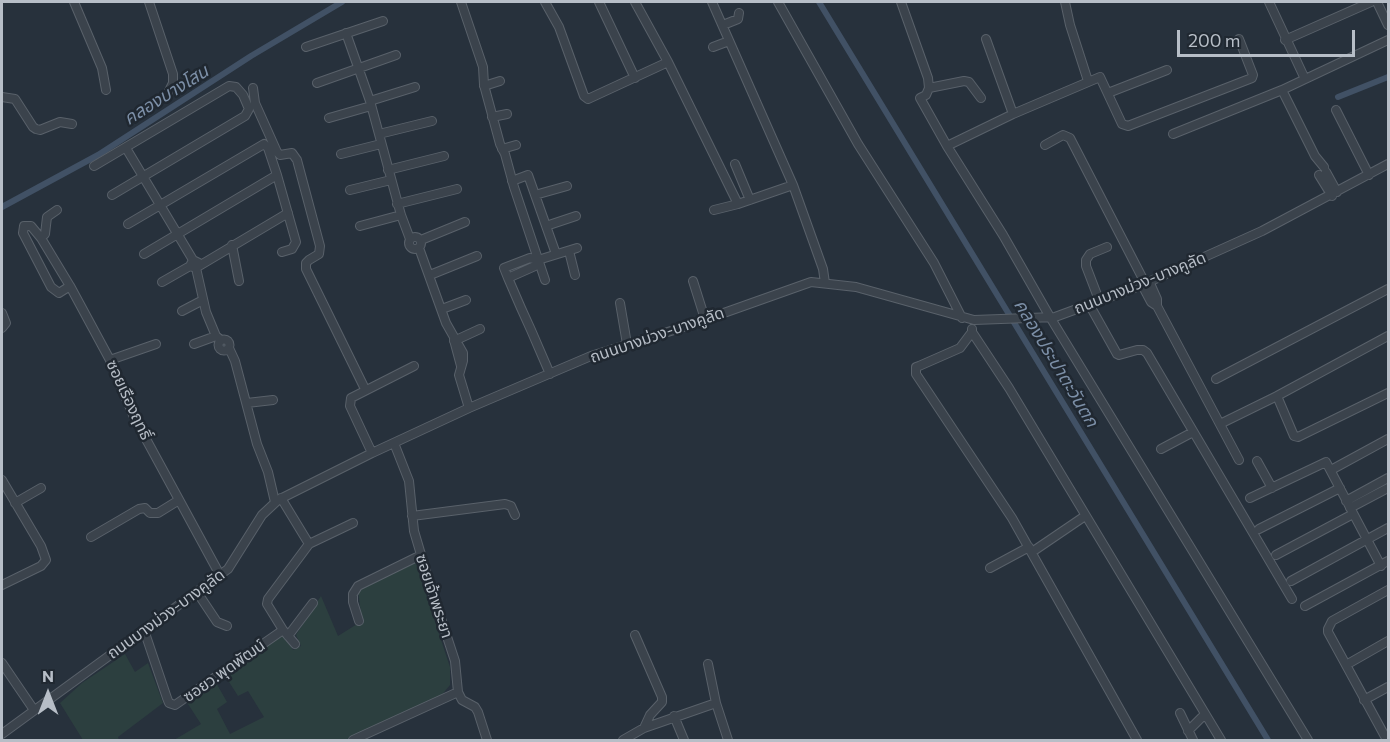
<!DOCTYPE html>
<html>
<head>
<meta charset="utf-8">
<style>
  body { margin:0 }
  #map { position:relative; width:1390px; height:742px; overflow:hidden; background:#27313c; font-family:Commissioner,sans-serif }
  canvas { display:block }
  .frame { position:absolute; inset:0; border:3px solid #b7bec7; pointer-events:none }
  .north { position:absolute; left:18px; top:664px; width:60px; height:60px; -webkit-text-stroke:4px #202831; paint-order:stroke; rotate:0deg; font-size:16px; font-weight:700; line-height:24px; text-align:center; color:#b7bec7 }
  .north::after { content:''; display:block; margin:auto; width:21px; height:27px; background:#b7bec7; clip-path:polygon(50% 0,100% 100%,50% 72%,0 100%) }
  .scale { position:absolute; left:1177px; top:30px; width:178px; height:27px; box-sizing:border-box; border:3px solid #b7bec7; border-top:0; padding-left:8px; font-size:18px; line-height:21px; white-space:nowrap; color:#b7bec7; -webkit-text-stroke:4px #202831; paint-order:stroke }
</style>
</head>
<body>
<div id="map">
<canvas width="1390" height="742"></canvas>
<div class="frame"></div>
<div class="north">N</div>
<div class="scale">200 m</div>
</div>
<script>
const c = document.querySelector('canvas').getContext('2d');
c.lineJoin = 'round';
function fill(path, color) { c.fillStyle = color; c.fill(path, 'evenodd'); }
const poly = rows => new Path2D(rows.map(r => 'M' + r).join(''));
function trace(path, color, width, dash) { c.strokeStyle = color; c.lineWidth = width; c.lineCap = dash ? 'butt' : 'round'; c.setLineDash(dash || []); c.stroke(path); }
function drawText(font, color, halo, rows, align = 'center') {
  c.font = font + ' Commissioner,"Noto Sans Thai",sans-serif'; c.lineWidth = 5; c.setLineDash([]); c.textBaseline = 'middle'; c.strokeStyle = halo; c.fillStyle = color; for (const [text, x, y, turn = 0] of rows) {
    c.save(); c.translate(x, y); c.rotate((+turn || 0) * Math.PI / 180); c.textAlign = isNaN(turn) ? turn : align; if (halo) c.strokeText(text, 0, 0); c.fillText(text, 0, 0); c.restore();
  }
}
const green = poly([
  [415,561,450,667,450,685,440,697,345,740,174,740,201,724,186,701,215,681,227,702,217,709,230,734,264,717,248,691,238,696,224,674,283,634,293,650,301,646,296,635,321,596,338,636,362,621,358,591],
  [125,654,135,672,148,663,163,703,118,737,119,740,83,740,60,703,82,683]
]);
const canal = poly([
  [819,2,1268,740],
  [1338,97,1388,77],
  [2,207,98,155,251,56,342,2]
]);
const minor = poly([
  [74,2,102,68,106,90],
  [149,2,173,74,173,83,168,93],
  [461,2,483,67,484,85,500,144,505,154,514,187,545,280],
  [545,2,559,27,584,96,588,99,668,62],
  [599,2,635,78],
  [635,2,668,62,738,204],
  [712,2,793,185,823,269,825,283],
  [778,2,858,144,934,263,962,318],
  [901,2,928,78,929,88,926,95,920,98,947,146],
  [1065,2,1070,25,1088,81],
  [1269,2,1305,79],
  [1377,2,1388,25],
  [723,25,738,19,739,13],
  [346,33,370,101,401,215,410,239],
  [986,39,1013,114],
  [1239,39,1253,75,1252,78,1128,126,1122,124,1100,77,1013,114,947,146,1003,235,1050,317,1308,740],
  [1285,40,1371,2],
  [306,47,383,21],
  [713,47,729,41],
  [317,83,396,55],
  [484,86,500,81],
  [253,88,255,103,277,152,280,155,292,153,297,160,320,246,319,254,309,260,306,263,306,269,365,389],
  [929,88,964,81,969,82,981,98],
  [1108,93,1167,70],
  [2,97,15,99,33,127,36,129,40,130,60,122,72,124],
  [370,101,415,87],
  [1336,110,1369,175],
  [492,117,507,114],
  [329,118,371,106],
  [379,134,432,121],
  [1173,134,1282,90],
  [1045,145,1063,135,1070,138,1145,283],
  [126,148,193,260],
  [502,149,516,145],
  [341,154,381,144],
  [735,164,750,200],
  [94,166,229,86,236,87,243,95,249,109,245,116,112,195],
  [1324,167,1315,156,1282,90,1388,40],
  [388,170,444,156],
  [1326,172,1337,192],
  [1319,175,1332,196],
  [512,181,528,175,556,254],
  [350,190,391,180],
  [535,195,567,186],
  [397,204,457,189],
  [714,210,738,204,793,185],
  [128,224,264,144,268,148,277,175,296,242,292,249,282,252],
  [360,226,401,215],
  [546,226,576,216],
  '409 243a6 6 0 1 1 12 0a6 6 0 1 1-12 0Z',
  [41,238,45,234,47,217,57,210],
  [421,240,465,222],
  [232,245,239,281],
  [419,248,446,323,463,353,463,361,459,375,469,408],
  [569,251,575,275],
  [144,254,277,175],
  [538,260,577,248],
  [199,266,288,213],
  [196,268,206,312,216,336,221,340],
  [430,275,477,256],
  [508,278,535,266,538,260,530,258,504,268,508,278,521,308,531,330,550,374],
  [693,281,705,319],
  [1149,281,1157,299,1157,306,1239,460],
  [162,282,190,266,193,260,199,263,196,268,190,266],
  [1142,285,1151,302,1157,306],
  [70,286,59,293,51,287,23,233,24,226,31,226,41,238,70,286,110,360,134,417,220,575],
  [1099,300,1086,266,1086,260,1090,254,1107,247],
  [620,303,627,344],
  [1089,304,1117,354,1119,355,1137,350,1143,350,1147,353,1292,599],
  [442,309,466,300],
  [182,311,203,300],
  [2,313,6,323,2,328],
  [972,329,972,332,1009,388,1221,740],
  [972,332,960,348,919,366,916,367,916,374,1012,518,1137,740],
  '218.5 345a5.5 5.5 0 1 1 11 0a5.5 5.5 0 1 1-11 0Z',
  [454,340,461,366],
  [454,341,480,329],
  [194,344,216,336],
  [229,348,235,361,257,444,268,472,275,502],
  [110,360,156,344],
  [1216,379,1388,289],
  [1277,396,1294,436,1298,437,1388,393],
  [247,403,273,400],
  [1220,424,1277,396,1388,336],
  [394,443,409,481,414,531,430,585,455,661,458,692,462,700,475,707,478,712,487,740],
  [1161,449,1193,432],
  [372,453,350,406,351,398,414,366],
  [1257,461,1272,488],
  [1331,470,1388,439],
  [2,480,41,546,46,560,41,566,2,585],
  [281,498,309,544,268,599,267,604,283,630,295,644],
  [1250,498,1326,462,1381,566],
  [1346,501,1388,478],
  [15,503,41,488],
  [1350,508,1388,488],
  [412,516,505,504,511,506,515,515],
  [1259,529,1340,488],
  [91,537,139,509,145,508,150,513,158,513,179,500],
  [309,544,353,523],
  [1032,552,1085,516],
  [1276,555,1353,514],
  [990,568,1029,547],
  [1291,581,1388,528],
  [197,592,217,622,227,626],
  [1305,606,1388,561],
  [359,621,353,602,353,594,358,586,421,555],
  [144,630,167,698,169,703,175,705,283,630],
  [635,635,662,697,662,702,650,715,644,728],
  [288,636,313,603],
  [2,663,34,710],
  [708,664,716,703],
  [1346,665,1388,641],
  [1364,700,1388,687],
  [1180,713,1193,740],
  [674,716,684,740],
  [1188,731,1205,714],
  [2,734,228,569,262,515,278,500,372,453,469,408,591,356,690,325,811,282,856,287,974,320,1055,317,1142,285,1262,231,1388,164],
  [353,740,458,692],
  [623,740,644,728,716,703,728,740],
  [1387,740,1328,632,1328,629,1332,621,1388,590]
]);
const streetNames = [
  ["ถนนบางม่วง-บางคูลัด",1140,283,-22],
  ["ถนนบางม่วง-บางคูลัด",657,335,-19],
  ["ซอยเรืองฤทธิ์",129,400,65],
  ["ซอยเจ้าพระยา",434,596,72],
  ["ถนนบางม่วง-บางคูลัด",166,614,-36],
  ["ซอยว.พุดพัฒน์",224,671,-35]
];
const waterNames = [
  ["คลองบางโสน",166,95,-32],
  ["คลองประปาตะวันตก",1056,363,59]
];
fill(green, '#2c3f3f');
trace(canal, '#415165', 6);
trace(minor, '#59616a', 10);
trace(minor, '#3b434c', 8);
drawText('16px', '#b7bec7', '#202831', streetNames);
drawText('italic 18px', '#7c8fa7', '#202831', waterNames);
</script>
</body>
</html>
